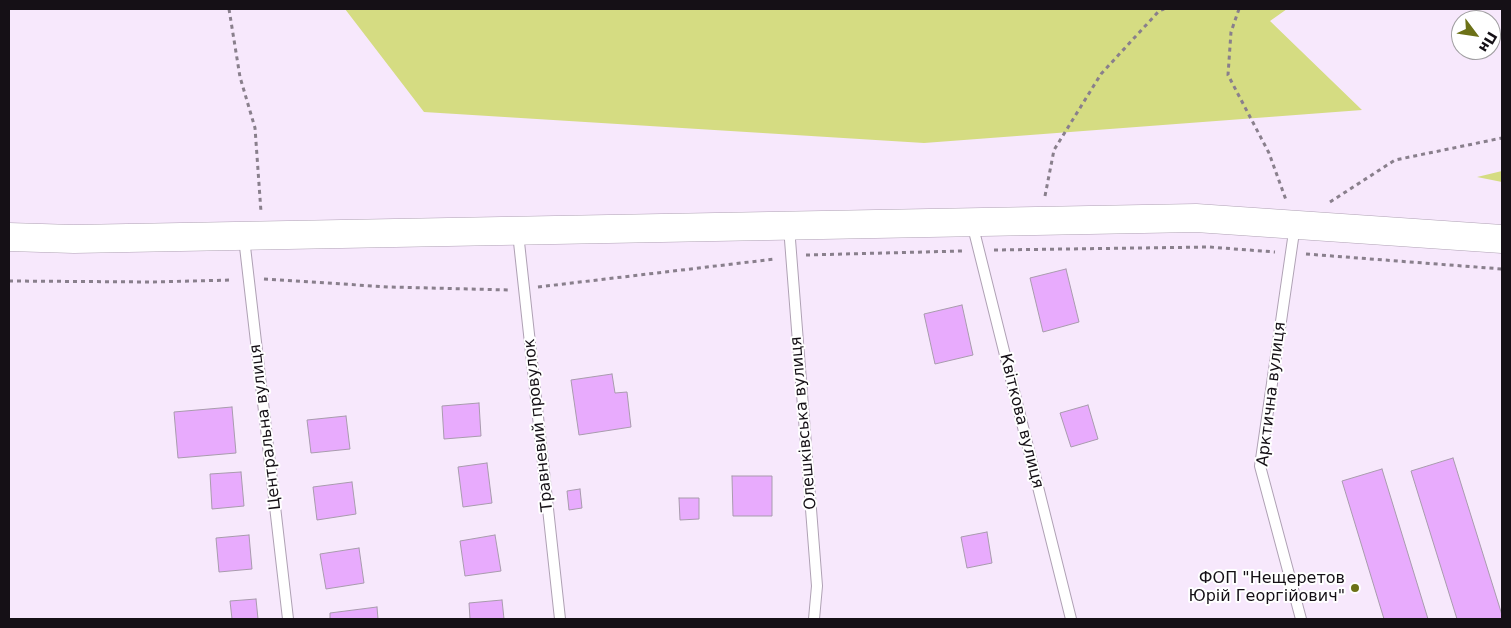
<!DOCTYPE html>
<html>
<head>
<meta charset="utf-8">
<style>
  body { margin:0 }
  #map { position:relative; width:1511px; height:628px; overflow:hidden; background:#f7e8fc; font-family:"DejaVu Sans",sans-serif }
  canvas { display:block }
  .frame { position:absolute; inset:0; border:10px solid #151016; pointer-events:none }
  .north { position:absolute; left:1451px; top:10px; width:50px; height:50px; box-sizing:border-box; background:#fff; border:1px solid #a19fa2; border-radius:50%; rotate:121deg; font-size:14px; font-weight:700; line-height:20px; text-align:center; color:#151016 }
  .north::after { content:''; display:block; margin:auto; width:18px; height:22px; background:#6c7117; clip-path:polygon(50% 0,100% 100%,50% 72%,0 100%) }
</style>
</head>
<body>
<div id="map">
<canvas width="1511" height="628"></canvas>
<div class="frame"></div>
<div class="north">Пн</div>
</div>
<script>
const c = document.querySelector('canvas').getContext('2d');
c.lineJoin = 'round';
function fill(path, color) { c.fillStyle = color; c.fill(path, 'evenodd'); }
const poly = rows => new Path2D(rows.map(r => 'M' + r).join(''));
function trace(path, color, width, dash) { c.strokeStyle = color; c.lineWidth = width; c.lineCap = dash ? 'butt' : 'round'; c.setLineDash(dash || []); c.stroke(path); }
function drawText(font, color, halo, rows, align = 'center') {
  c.font = font + ' "DejaVu Sans",sans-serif'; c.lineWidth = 4; c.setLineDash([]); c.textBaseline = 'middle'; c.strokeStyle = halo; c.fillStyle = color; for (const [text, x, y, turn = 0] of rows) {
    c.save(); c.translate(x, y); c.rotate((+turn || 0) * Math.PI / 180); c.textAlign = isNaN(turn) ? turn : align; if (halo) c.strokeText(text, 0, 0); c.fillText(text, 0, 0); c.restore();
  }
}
const green = poly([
  [345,9,1287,9,1270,21,1362,110,924,143,424,112],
  [1502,171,1502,182,1477,177]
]);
const building = poly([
  [1066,269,1079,322,1043,332,1030,278,1066,269],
  [962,305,973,355,935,364,924,314,962,305],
  [612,374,615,393,627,392,631,427,579,435,571,380,612,374],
  [479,403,481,436,444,439,442,406,479,403],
  [1088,405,1098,439,1071,447,1060,413,1088,405],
  [232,407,236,453,178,458,174,412,232,407],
  [346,416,350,449,311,453,307,420,346,416],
  [1453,458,1502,615,1502,619,1457,619,1411,471,1453,458],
  [487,463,492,503,463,507,458,467,487,463],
  [1382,469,1428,619,1384,619,1342,481,1382,469],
  [241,472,244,506,212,509,210,474,241,472],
  [732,476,772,476,772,516,733,516,732,476],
  [352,482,356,514,317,520,313,487,352,482],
  [580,489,582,508,569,510,567,491,580,489],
  [679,498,699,498,699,519,680,520,679,498],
  [987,532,992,563,967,568,961,537,987,532],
  [249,535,252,569,219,572,216,538,249,535],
  [495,535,501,571,465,576,460,541,495,535],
  [359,548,364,583,326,589,320,554,359,548],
  [256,599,258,619,232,619,230,601,256,599],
  [502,600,504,619,470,619,469,603,502,600],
  [377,607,378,619,330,619,330,613,377,607]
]);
const path = poly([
  [229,9,240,77,255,128,261,212],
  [1239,9,1231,32,1228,75,1269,153,1286,200],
  [1045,196,1054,150,1101,74,1159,11,1164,9],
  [1330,202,1395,160,1502,138],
  [994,250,1209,247,1275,252],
  [1306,254,1502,269],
  [806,255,962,251],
  [264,279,389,287,510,290],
  [9,281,152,282,232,280],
  [538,287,775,259]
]);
const service = poly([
  [972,223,1071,619],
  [1295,225,1260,466,1301,619],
  [789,227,817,586,814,619],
  [518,233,560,619],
  [244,238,288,619]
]);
const primary = poly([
  [9,237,74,239,1196,218,1502,239]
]);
const markers = [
  [1355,588,5,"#6c7117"]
];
const streetNames = [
  ["Арктична вулиця",1272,394,-83],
  ["Квіткова вулиця",1021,421,76],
  ["Олешківська вулиця",804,423,-95],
  ["Травневий провулок",539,425,-96],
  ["Центральна вулиця",266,427,-97]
];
const poiNames = [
  ["ФОП \"Нещеретов",1345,579],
  ["Юрій Георгійович\"",1345,597]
];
fill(green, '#d5dc82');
fill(building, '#e8abfd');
trace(building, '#a89bad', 1);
trace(service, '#afa1b4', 12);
trace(primary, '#afa1b4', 29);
trace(path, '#897f8c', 3, [4, 4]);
trace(service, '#fff', 10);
trace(primary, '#fff', 28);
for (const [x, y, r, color] of markers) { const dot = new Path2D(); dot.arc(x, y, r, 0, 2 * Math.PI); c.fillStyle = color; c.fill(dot); trace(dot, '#fff', 2); }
drawText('16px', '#151016', '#fff', streetNames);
drawText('16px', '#151016', '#fff', poiNames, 'right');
</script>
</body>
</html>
